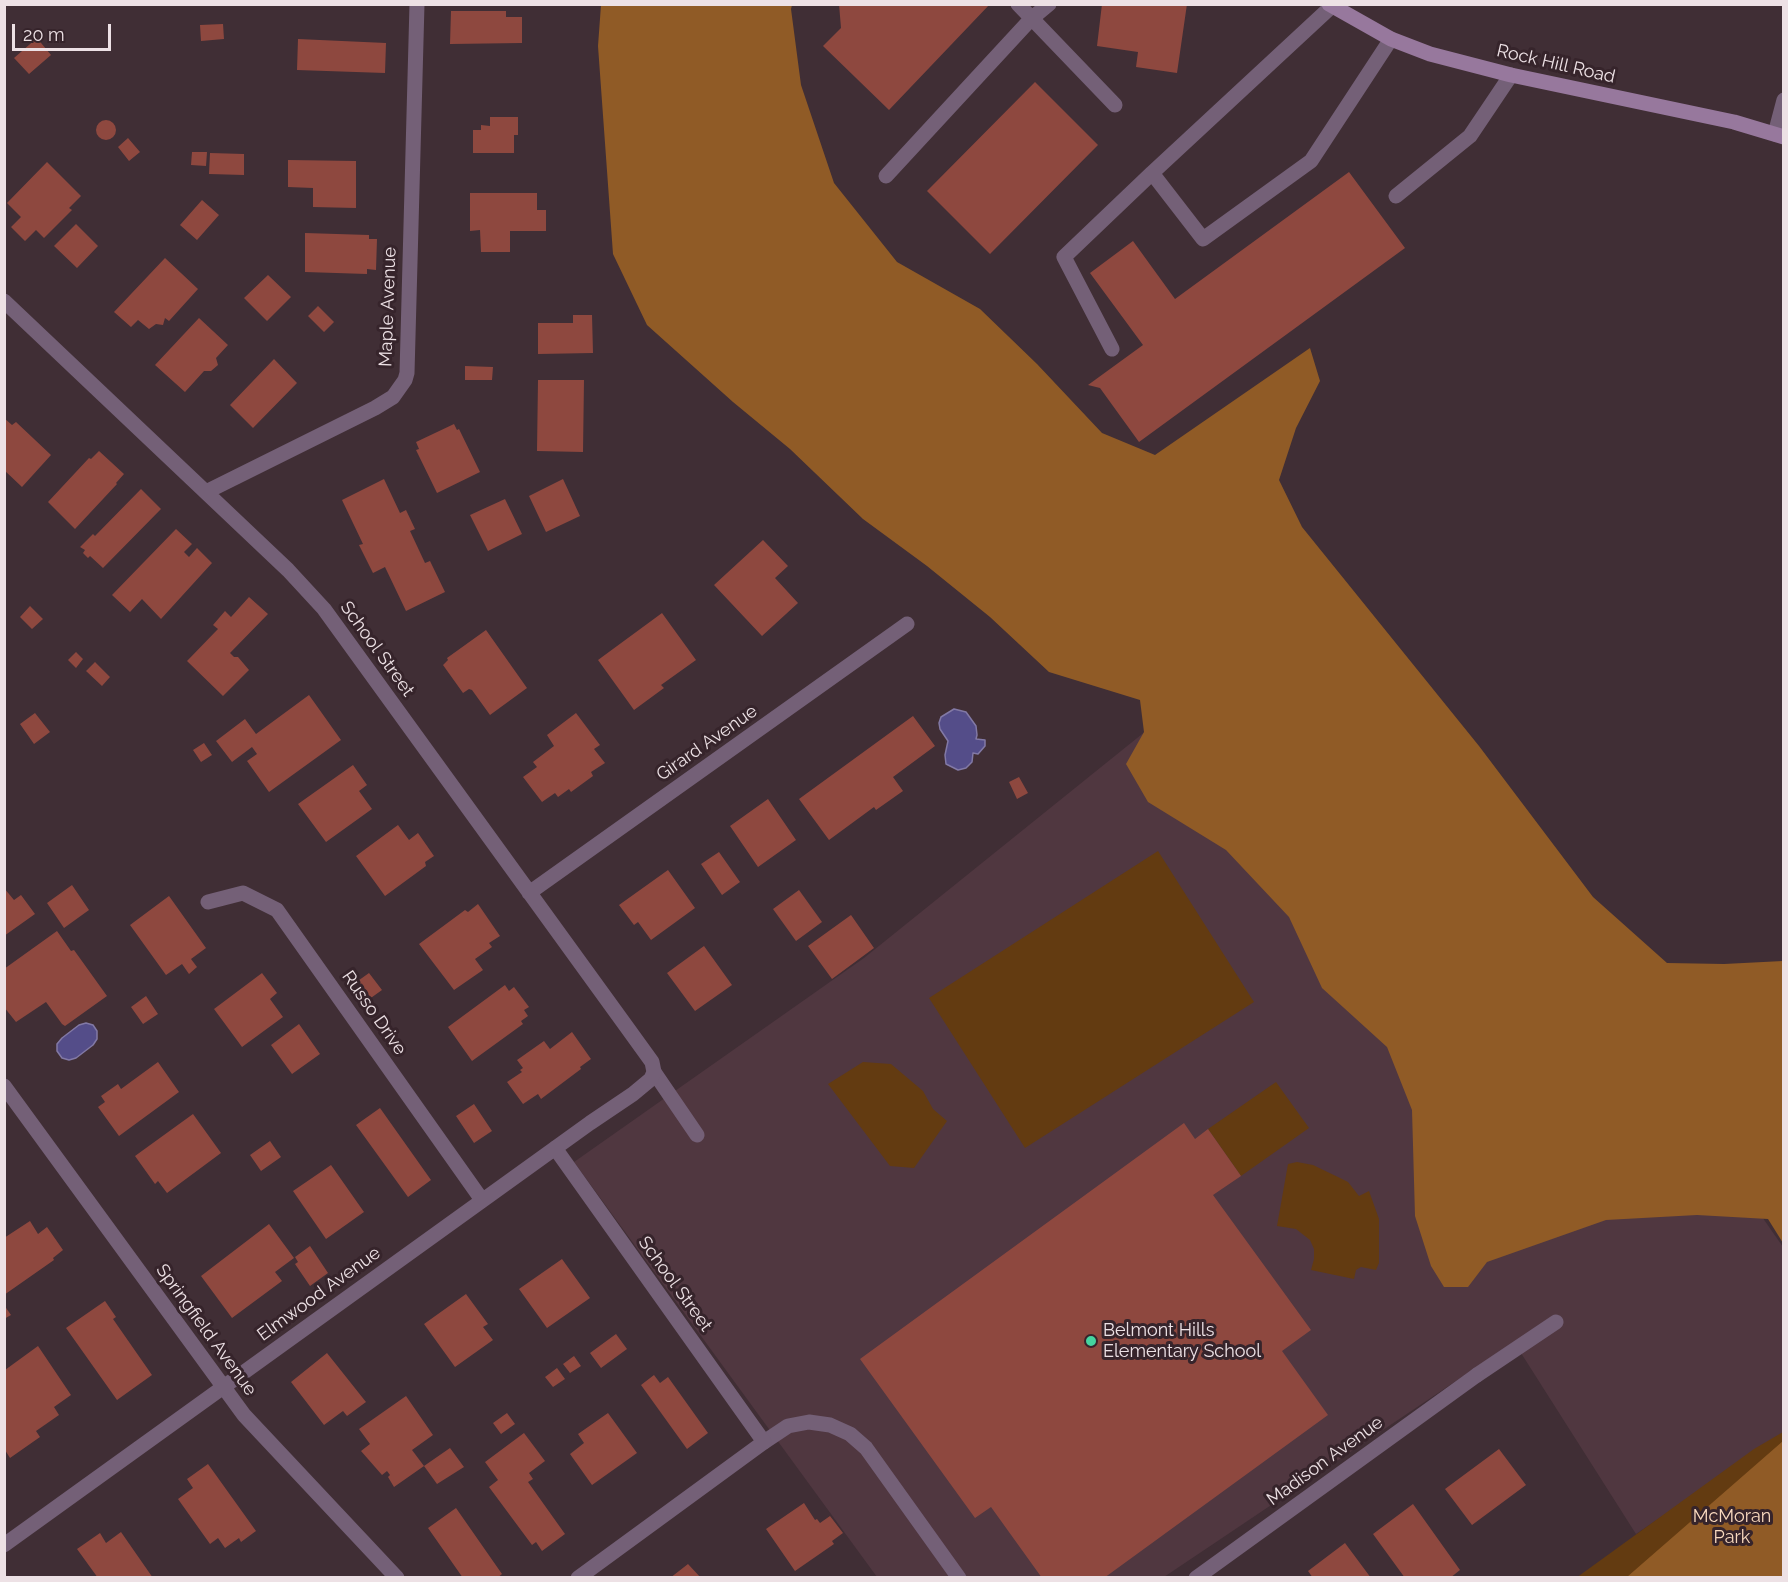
<!DOCTYPE html>
<html>
<head>
<meta charset="utf-8">
<style>
  body { margin:0 }
  #map { position:relative; width:1788px; height:1582px; overflow:hidden; background:#402e35; font-family:Raleway,sans-serif }
  canvas { display:block }
  .frame { position:absolute; inset:0; border:6px solid #ede1e5; pointer-events:none }
  .scale { position:absolute; left:12px; top:24px; width:99px; height:27px; box-sizing:border-box; border:3px solid #ede1e5; border-top:0; padding-left:8px; font-size:18px; line-height:21px; white-space:nowrap; color:#ede1e5; -webkit-text-stroke:4px #36242b; paint-order:stroke }
</style>
</head>
<body>
<div id="map">
<canvas width="1788" height="1582"></canvas>
<div class="frame"></div>
<div class="scale">20 m</div>
</div>
<script>
const c = document.querySelector('canvas').getContext('2d');
c.lineJoin = 'round';
function fill(path, color) { c.fillStyle = color; c.fill(path, 'evenodd'); }
const poly = rows => new Path2D(rows.map(r => 'M' + r).join(''));
function trace(path, color, width, dash) { c.strokeStyle = color; c.lineWidth = width; c.lineCap = dash ? 'butt' : 'round'; c.setLineDash(dash || []); c.stroke(path); }
function drawText(font, color, halo, rows, align = 'center') {
  c.font = font + ' Raleway,sans-serif'; c.lineWidth = 6; c.setLineDash([]); c.textBaseline = 'middle'; c.strokeStyle = halo; c.fillStyle = color; for (const [text, x, y, turn = 0] of rows) {
    c.save(); c.translate(x, y); c.rotate((+turn || 0) * Math.PI / 180); c.textAlign = isNaN(turn) ? turn : align; if (halo) c.strokeText(text, 0, 0); c.fillText(text, 0, 0); c.restore();
  }
}
const built = poly([
  [1157,722,1712,1145,1783,1247,1783,1434,1636,1534,1514,1342,1164,1577,877,1577,574,1162,864,958]
]);
const green = poly([
  [1158,851,1254,1002,1025,1148,929,998],
  [863,1062,891,1064,923,1091,933,1109,947,1121,914,1168,890,1166,828,1084],
  [1276,1082,1309,1128,1241,1176,1208,1129],
  [1297,1162,1313,1165,1340,1178,1348,1182,1359,1196,1369,1191,1379,1219,1379,1263,1376,1270,1361,1267,1356,1270,1354,1279,1311,1270,1314,1259,1314,1249,1310,1240,1296,1229,1277,1226,1288,1164],
  [1783,1432,1783,1577,1576,1578,1754,1449]
]);
const forest = poly([
  [601,5,792,5,791,9,801,85,834,183,897,262,980,309,1037,364,1102,433,1155,455,1310,348,1320,381,1296,428,1279,480,1302,527,1479,746,1593,897,1667,963,1724,964,1783,961,1783,1243,1768,1219,1697,1215,1606,1220,1487,1262,1468,1287,1444,1287,1431,1266,1415,1216,1412,1110,1387,1047,1322,988,1289,917,1226,850,1148,802,1126,764,1144,732,1140,700,1049,672,990,617,927,566,863,519,790,449,733,402,647,325,613,254,598,46],
  [1783,1441,1783,1577,1627,1577,1728,1489]
]);
const water = poly([
  [954,709,966,712,976,726,977,735,976,739,985,740,985,746,978,754,973,753,972,762,966,768,958,770,946,764,945,755,948,741,940,729,939,723,941,717,954,709],
  [86,1023,93,1025,97,1031,97,1039,93,1045,76,1058,69,1060,62,1058,57,1051,57,1044,62,1038,79,1025,86,1023]
]);
const building = poly([
  [839,4,990,4,889,110,823,46,841,28],
  [1102,4,1187,4,1177,73,1136,67,1138,52,1097,46],
  [451,11,506,11,506,17,522,17,522,43,450,44],
  [223,24,224,39,201,41,200,25],
  [37,38,51,55,29,74,14,58],
  [298,39,386,43,385,73,297,70],
  [1035,82,1098,145,990,254,927,191],
  [490,117,518,117,518,135,514,135,514,153,473,153,473,130,481,130,481,125,490,126],
  '96 130a10 10 0 1 1 20 0a10 10 0 1 1-20 0Z',
  [128,138,140,152,129,161,118,147],
  [192,152,207,152,206,166,191,165],
  [210,153,244,154,244,175,209,174],
  [288,160,356,161,356,208,313,207,313,188,288,187],
  [47,162,81,196,69,208,72,210,44,238,36,230,25,241,11,227,21,217,7,203],
  [1349,172,1405,248,1139,442,1100,388,1088,385,1143,345,1090,273,1133,241,1175,299],
  [470,193,537,193,537,210,546,210,546,231,510,231,510,252,481,252,480,230,470,231],
  [202,200,219,215,197,240,180,225],
  [76,224,98,246,77,268,54,246],
  [305,233,369,235,369,239,377,239,376,270,367,269,367,274,305,272],
  [165,258,198,289,169,321,165,318,163,325,156,324,149,329,138,320,131,327,114,312],
  [268,275,291,297,267,321,244,298],
  [318,306,334,322,324,332,308,316],
  [573,315,592,315,593,353,538,354,538,323,573,323],
  [199,318,228,345,216,358,218,365,211,371,204,371,185,392,155,365],
  [274,359,297,383,253,428,230,405],
  [465,366,493,367,492,380,465,380],
  [538,380,584,380,583,452,537,451],
  [4,418,12,425,16,422,51,455,22,487,4,470],
  [454,424,457,430,459,429,480,472,437,493,416,450,419,449,416,442],
  [99,451,124,474,116,483,117,484,75,529,48,502,89,458,91,459],
  [384,479,400,513,406,510,415,529,410,531,425,563,430,561,445,592,406,611,385,567,373,573,359,545,363,544,342,500],
  [563,479,580,516,546,532,529,496],
  [141,489,161,509,103,568,90,556,88,558,83,553,85,550,80,547,93,534,95,536],
  [505,499,522,534,488,551,470,515],
  [176,529,192,544,184,552,189,557,197,548,212,563,161,619,142,599,130,612,112,595],
  [763,540,788,566,775,578,798,603,762,636,714,585],
  [249,597,268,614,230,653,234,657,238,657,249,670,223,696,187,661,218,629,213,625,225,611,231,617],
  [30,606,43,619,32,629,20,617],
  [662,613,696,660,661,685,664,688,634,710,598,660],
  [486,630,527,688,490,715,472,690,469,689,463,693,443,665,448,660,447,658],
  [76,652,83,659,76,668,68,660],
  [95,662,110,677,102,686,86,671],
  [309,695,341,740,269,792,247,761,257,754,252,747,232,762,216,741,245,719,256,734],
  [35,713,50,732,34,744,20,724],
  [576,713,600,745,594,749,605,763,591,772,593,776,571,792,569,789,558,797,555,793,542,802,523,777,537,767,533,762,554,746,547,735],
  [913,716,935,746,893,777,903,791,876,810,874,807,829,840,799,799],
  [204,743,212,755,201,762,193,750],
  [353,765,367,785,359,791,372,809,326,842,298,804],
  [1019,777,1028,793,1017,799,1009,782],
  [768,799,796,840,758,867,730,826],
  [398,825,409,840,418,833,434,856,425,862,426,866,385,896,356,856],
  [719,852,740,882,722,895,701,864],
  [668,870,695,908,651,940,638,922,634,925,619,905],
  [72,885,89,910,64,928,47,903],
  [4,888,14,900,21,895,35,914,4,936],
  [799,890,822,922,796,941,773,909],
  [169,896,206,948,191,959,197,967,189,974,182,964,166,975,130,925],
  [478,904,500,936,489,943,492,947,475,959,483,970,454,990,419,944,465,910,468,912],
  [851,915,874,948,832,979,808,946],
  [57,931,71,951,74,950,107,996,65,1026,62,1024,46,1002,16,1022,4,1007,4,969],
  [704,946,732,985,695,1011,667,973],
  [262,973,277,993,270,999,283,1017,242,1047,214,1009],
  [369,973,382,990,368,1000,355,983],
  [505,985,509,991,514,987,529,1007,524,1010,528,1016,521,1021,523,1024,472,1061,448,1027],
  [146,996,158,1014,143,1024,131,1007],
  [299,1024,320,1054,292,1074,271,1045],
  [572,1032,591,1059,580,1067,581,1069,541,1099,538,1094,523,1104,507,1082,522,1072,520,1070,523,1068,517,1060,544,1041,550,1049],
  [158,1062,179,1092,119,1136,98,1107,105,1102,101,1096,118,1084,121,1089],
  [474,1104,492,1131,474,1143,456,1116],
  [380,1108,431,1180,408,1197,356,1125],
  [193,1114,221,1153,167,1193,158,1181,155,1184,135,1156],
  [1184,1123,1195,1139,1208,1129,1241,1176,1213,1195,1311,1330,1282,1351,1328,1415,1104,1578,1042,1578,991,1507,975,1518,860,1359],
  [270,1141,281,1157,261,1171,250,1155],
  [331,1165,364,1212,326,1239,293,1191],
  [30,1221,38,1234,47,1227,63,1250,53,1258,54,1260,4,1295,4,1238],
  [269,1224,294,1258,275,1272,282,1281,232,1318,201,1276],
  [310,1246,328,1273,310,1286,295,1264,298,1262,295,1257],
  [562,1259,590,1298,547,1328,519,1289],
  [466,1294,488,1324,483,1327,493,1340,455,1367,424,1324],
  [105,1301,116,1317,113,1319,152,1375,117,1400,66,1328],
  [4,1305,11,1315,4,1319],
  [616,1334,627,1349,601,1368,590,1353],
  [38,1346,71,1395,54,1407,59,1415,36,1431,40,1437,10,1458,5,1450,5,1370],
  [327,1353,366,1402,347,1416,343,1411,324,1425,291,1382],
  [574,1356,581,1366,570,1373,563,1364],
  [557,1368,565,1379,553,1387,545,1377],
  [654,1375,660,1383,668,1377,708,1433,687,1449,641,1385],
  [406,1396,433,1435,412,1450,424,1466,394,1487,388,1477,390,1475,387,1471,382,1475,361,1451,370,1444,359,1429],
  [507,1413,515,1424,501,1434,493,1423],
  [608,1413,637,1453,592,1485,570,1454,584,1443,578,1434],
  [524,1433,545,1461,529,1473,533,1479,528,1482,565,1534,542,1551,536,1542,532,1545,489,1487,498,1480,485,1462],
  [450,1448,464,1467,437,1484,424,1466],
  [1499,1449,1526,1485,1472,1525,1445,1489],
  [208,1464,256,1531,241,1542,239,1538,225,1548,218,1538,210,1544,178,1499,193,1488,187,1479],
  [804,1503,815,1520,817,1519,820,1523,830,1516,843,1533,832,1541,834,1544,795,1571,766,1529],
  [1413,1504,1460,1570,1450,1578,1405,1578,1373,1534],
  [456,1508,502,1574,497,1578,463,1578,428,1528],
  [121,1532,153,1578,98,1578,77,1549,100,1533,106,1543],
  [1345,1543,1371,1578,1313,1578,1308,1571],
  [688,1564,701,1578,670,1578]
]);
const lane = poly([
  [1018,4,1115,105],
  [1775,134,1784,100],
  [1152,173,1332,6],
  [886,176,1031,19,1049,4],
  [1396,196,1470,136,1511,75],
  [1112,349,1064,257,1152,173,1203,239,1311,161,1391,39],
  [654,1072,697,1135],
  [1477,1375,1556,1322],
  [764,1442,788,1426,809,1422,830,1425,850,1434,866,1448,959,1578]
]);
const street = poly([
  [4,301,288,570,324,609,626,1026,652,1062,654,1072,651,1079,633,1094,590,1123,4,1545],
  [206,492,375,408,393,397,405,380,407,373,417,4],
  [529,893,907,624],
  [208,902,243,893,277,910,482,1200],
  [4,1086,244,1415,397,1578],
  [555,1148,764,1442,578,1578],
  [1196,1578,1477,1375]
]);
const secondary = poly([
  [1329,4,1391,39,1430,54,1511,75,1734,122,1784,137]
]);
const markers = [
  [1091,1341,6,"#45d49f"]
];
const streetNames = [
  ["Rock Hill Road",1556,64,13],
  ["Maple Avenue",388,307,-88],
  ["School Street",377,649,54],
  ["Girard Avenue",707,743,-35],
  ["Russo Drive",374,1013,55],
  ["School Street",675,1284,54],
  ["Elmwood Avenue",319,1294,-36],
  ["Springfield Avenue",206,1330,54],
  ["Madison Avenue",1325,1461,-36]
];
const poiNames = [
  ["Belmont Hills",1103,1331],
  ["Elementary School",1103,1352]
];
const parkNames = [
  ["McMoran",1732,1517],
  ["Park",1732,1538]
];
fill(built, '#503740');
fill(green, '#633b11');
fill(forest, '#905b26');
fill(water, '#544d89');
trace(water, '#8279a5', 1.5);
fill(building, '#8e483f');
trace(lane, '#746077', 15);
trace(street, '#746077', 15);
trace(secondary, '#97789d', 15);
for (const [x, y, r, color] of markers) { const dot = new Path2D(); dot.arc(x, y, r, 0, 2 * Math.PI); c.fillStyle = color; c.fill(dot); trace(dot, '#36242b', 2); }
drawText('18px', '#ede1e5', '#36242b', streetNames);
drawText('18px', '#ede1e5', '#36242b', poiNames, 'left');
drawText('18px', '#fadabf', '#36242b', parkNames);
</script>
</body>
</html>
